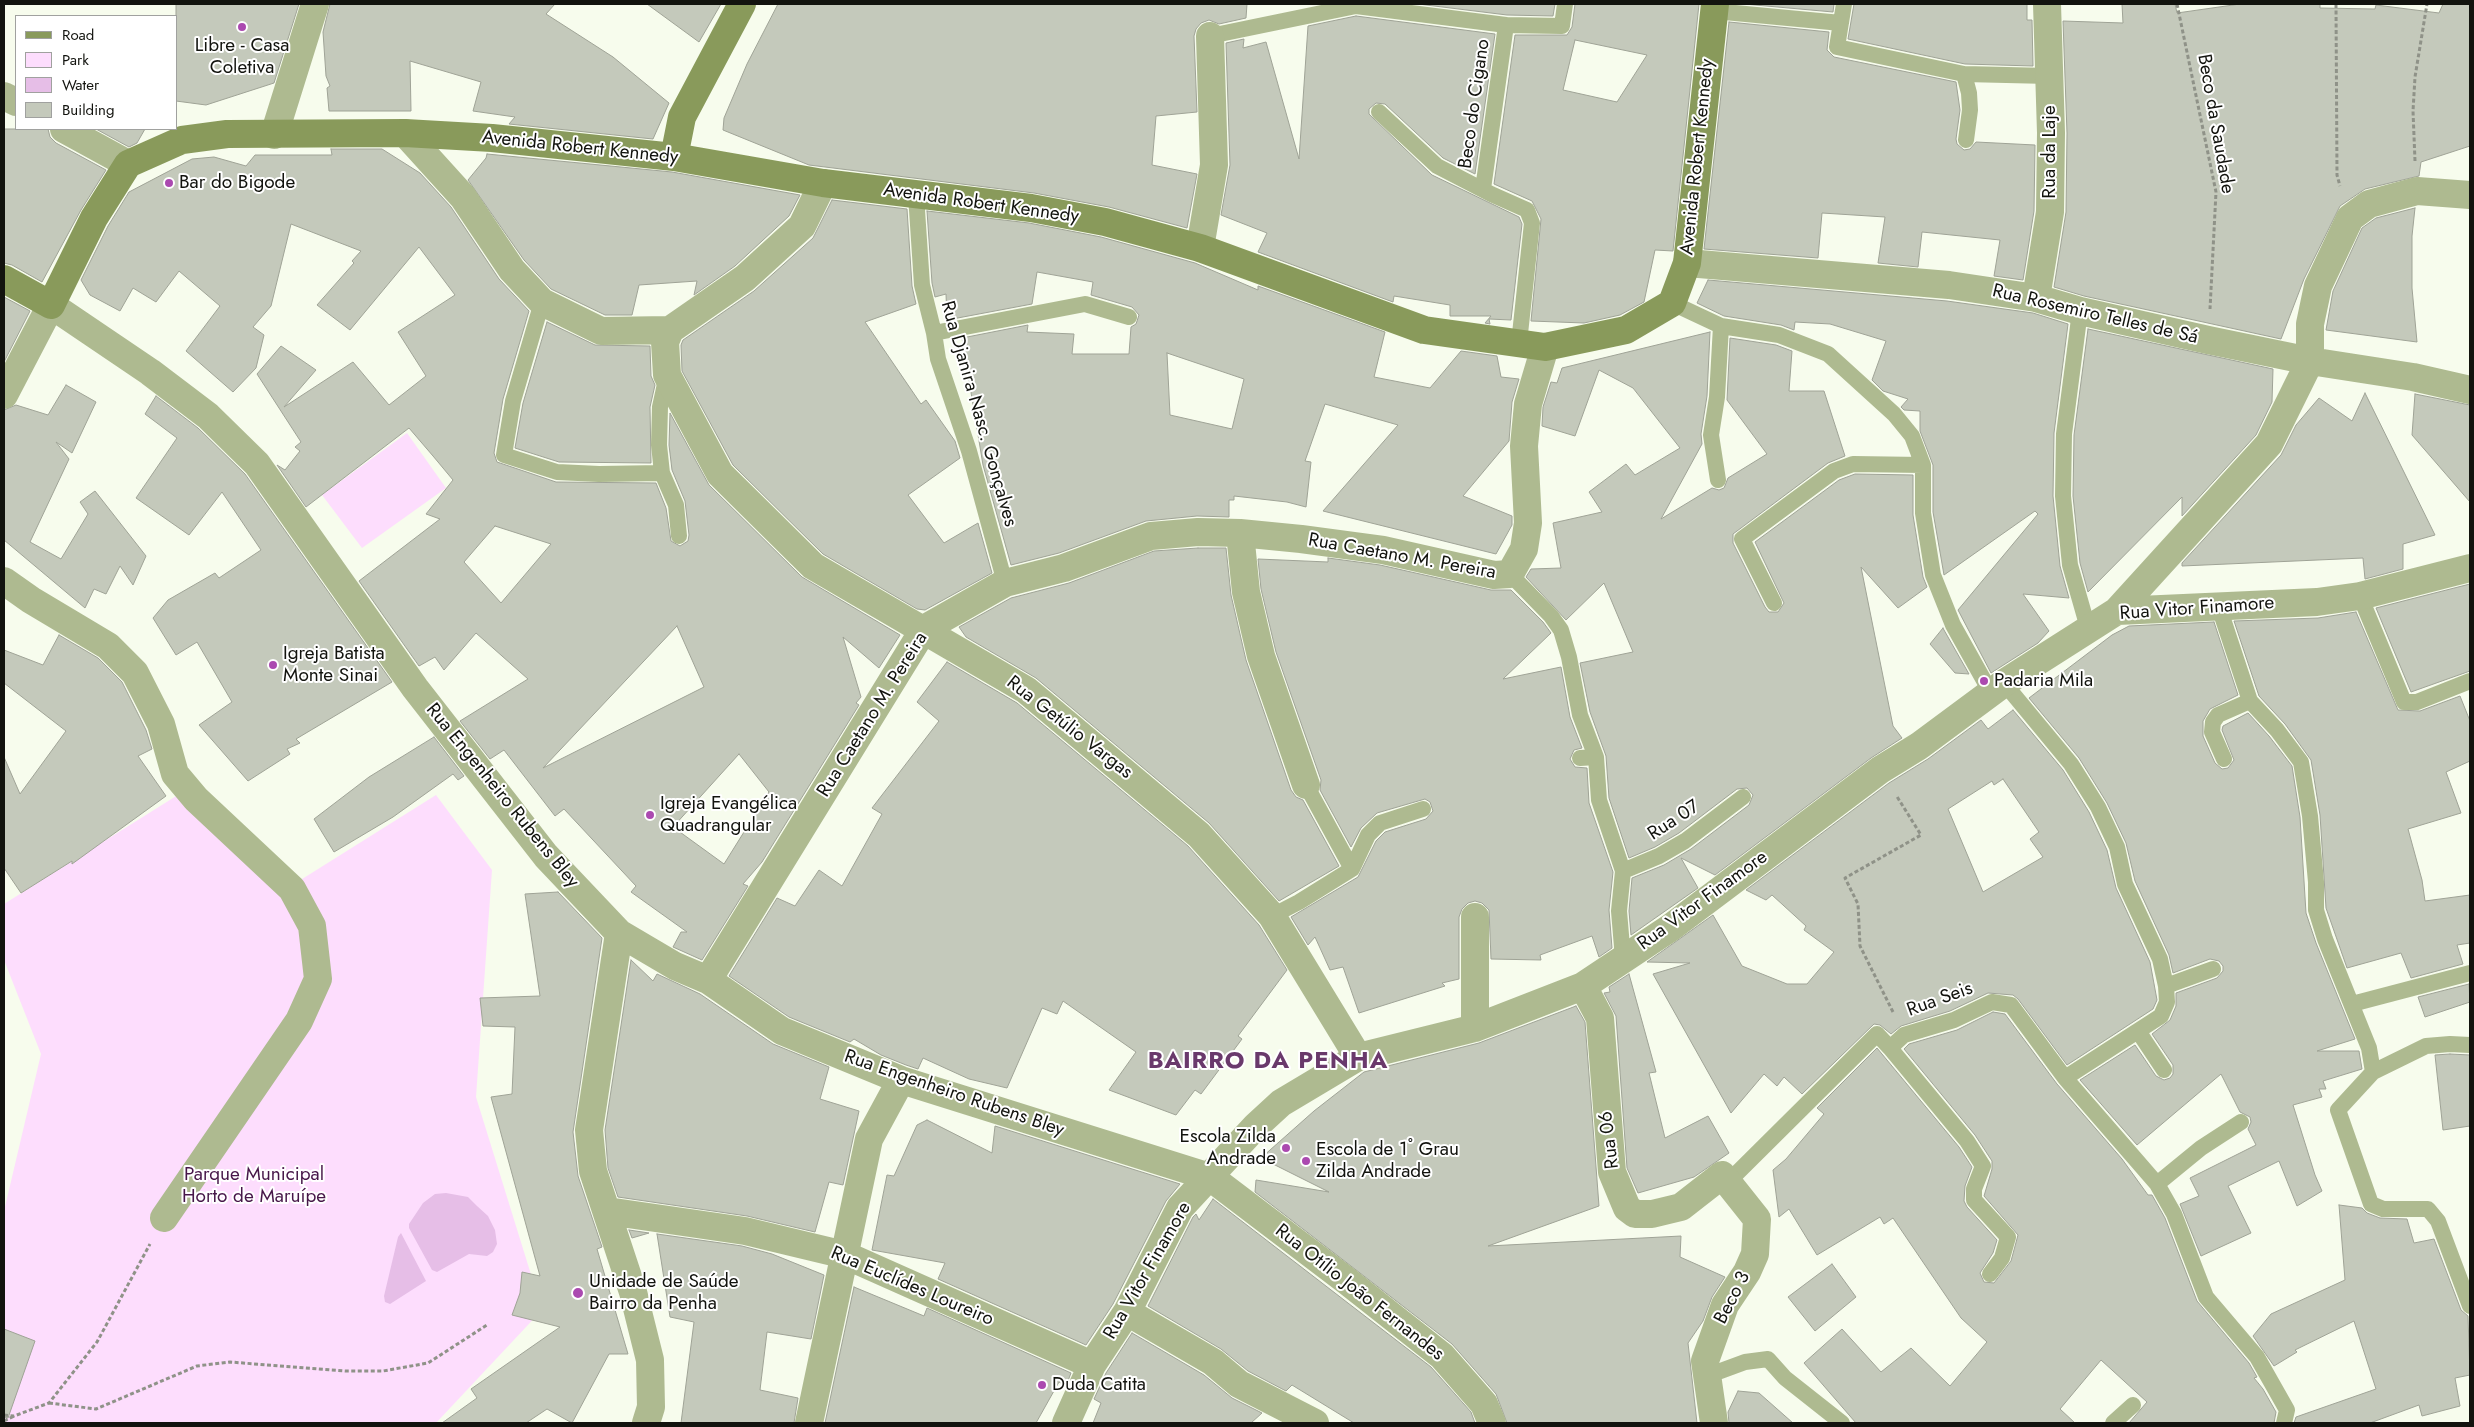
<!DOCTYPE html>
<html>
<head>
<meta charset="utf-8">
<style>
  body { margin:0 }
  #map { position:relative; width:2474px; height:1427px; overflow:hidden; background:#f7fced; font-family:Jost,sans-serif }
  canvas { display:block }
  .frame { position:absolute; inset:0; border:5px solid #12130e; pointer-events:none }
  .legend { position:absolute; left:15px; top:15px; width:162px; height:115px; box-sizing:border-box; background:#fff; border:1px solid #a0a19f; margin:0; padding:6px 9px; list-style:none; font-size:15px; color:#12130e }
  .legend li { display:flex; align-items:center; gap:10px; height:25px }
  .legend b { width:25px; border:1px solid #a0a19f }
</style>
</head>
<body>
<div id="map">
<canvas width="2474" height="1427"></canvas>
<div class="frame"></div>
<ul class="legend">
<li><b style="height:6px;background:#899a5b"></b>Road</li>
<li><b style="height:14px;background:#fdddfd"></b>Park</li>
<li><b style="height:14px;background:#e6bee7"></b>Water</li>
<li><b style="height:14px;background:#c4c9bb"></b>Building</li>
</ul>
</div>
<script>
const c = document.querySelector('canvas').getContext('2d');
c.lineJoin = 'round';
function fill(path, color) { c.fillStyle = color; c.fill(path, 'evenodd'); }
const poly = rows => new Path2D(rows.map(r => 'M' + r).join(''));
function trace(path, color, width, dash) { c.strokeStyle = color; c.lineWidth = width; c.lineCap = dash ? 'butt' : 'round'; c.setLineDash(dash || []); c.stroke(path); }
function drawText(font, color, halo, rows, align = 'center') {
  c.font = font + ' Jost,sans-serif'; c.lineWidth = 4; c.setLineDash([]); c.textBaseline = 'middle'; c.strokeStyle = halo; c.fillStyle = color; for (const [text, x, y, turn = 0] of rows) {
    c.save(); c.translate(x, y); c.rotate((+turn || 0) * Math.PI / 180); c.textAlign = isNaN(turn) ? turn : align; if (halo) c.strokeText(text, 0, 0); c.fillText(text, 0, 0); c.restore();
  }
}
const green = poly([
  [407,433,446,488,362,548,322,495],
  [181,793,283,891,436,795,492,870,476,1097,542,1310,436,1423,4,1423,4,1211,41,1054,4,960,4,904]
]);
const water = poly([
  [446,1193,468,1197,477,1206,488,1216,495,1230,497,1244,493,1252,487,1256,469,1254,437,1272,432,1270,409,1228,409,1224,423,1203,435,1194],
  [401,1233,426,1281,390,1304,385,1302,384,1296,398,1237]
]);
const building = poly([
  [176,4,299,4,274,83,206,105,176,101,176,4],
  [330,4,555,4,546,14,613,57,669,103,653,139,509,124,515,117,473,111,481,82,410,61,411,111,329,111,327,88,330,86,326,76,323,32,330,4],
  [647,4,721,4,699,42,647,4],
  [778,4,1247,4,1246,18,1219,24,1209,20,1201,23,1196,29,1194,36,1197,112,1156,116,1152,165,1197,174,1187,228,1109,207,1034,193,809,165,723,130,724,118,747,64,778,4],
  [1418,4,1555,4,1553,16,1507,15,1418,4],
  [1575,4,1699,4,1673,251,1655,250,1644,302,1620,315,1584,323,1531,321,1541,219,1532,201,1494,184,1515,35,1567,35,1572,27,1575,4],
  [1575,40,1647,55,1617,102,1563,90,1575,40],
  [1744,4,1834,4,1833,12,1744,4],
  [1854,4,2027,4,2027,20,2032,20,2033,66,1965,64,1848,39,1854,4],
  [2122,4,2175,4,2177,13,2240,4,2320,4,2320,8,2375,9,2376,5,2439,13,2443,4,2470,4,2470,146,2421,162,2419,176,2365,189,2340,206,2304,279,2281,339,2084,296,2054,287,2066,212,2067,133,2063,21,2123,23,2122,4],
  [1356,16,1495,34,1475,174,1443,158,1385,104,1376,103,1369,109,1369,114,1432,175,1519,217,1522,224,1511,320,1489,319,1490,324,1485,323,1491,316,1450,316,1450,305,1394,296,1393,302,1258,252,1267,233,1221,215,1230,165,1226,43,1244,39,1243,48,1266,42,1299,159,1308,26,1356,16],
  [1729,22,1829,32,1827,50,1834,57,1956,82,1960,110,1956,139,1957,144,1964,150,1970,149,1976,142,2035,145,2034,211,2023,280,1994,276,2000,240,1922,232,1918,267,1878,263,1885,217,1822,213,1818,258,1704,249,1729,22],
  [4,129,48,129,50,137,56,143,106,170,81,210,42,282,12,265,4,263,4,129],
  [96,129,145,129,137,143,129,147,96,129],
  [331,149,382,149,420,173,451,207,499,279,529,311,503,399,494,453,497,462,556,482,656,483,666,508,671,541,680,546,688,541,689,535,685,501,672,470,669,445,670,413,709,485,802,577,900,635,879,668,843,637,861,697,856,703,859,705,762,862,743,884,748,886,702,960,673,947,681,932,687,932,631,892,636,886,564,809,555,816,504,750,490,759,460,721,528,679,476,633,444,670,435,657,419,666,359,581,440,519,426,514,453,480,433,456,409,428,306,507,277,465,285,470,300,451,295,447,301,442,257,374,281,346,316,370,284,407,353,362,389,405,426,376,398,332,455,295,419,247,350,330,317,305,354,263,352,261,361,251,291,224,271,306,253,327,264,335,256,368,233,392,186,351,220,306,179,271,156,302,133,288,120,311,90,295,81,280,108,226,129,192,192,159,214,157,246,166,255,155,332,155,331,149],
  [495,526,551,544,501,603,464,562,495,526],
  [677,626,704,687,543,768,677,626],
  [739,754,769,792,724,864,673,827,739,754],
  [487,154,672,172,800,195,789,216,735,266,694,295,697,281,639,285,632,315,605,315,551,289,524,260,468,180,486,158,487,154],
  [832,200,907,209,912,286,916,304,865,322,921,404,926,400,955,441,960,458,908,495,944,543,978,523,992,573,925,610,917,609,823,554,733,465,682,371,681,345,683,340,754,291,813,238,832,200],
  [2415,208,2412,236,2412,288,2417,342,2326,330,2333,291,2362,228,2376,218,2415,208],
  [927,211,1029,223,1101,237,1195,263,1258,290,1258,286,1385,332,1374,377,1430,388,1461,351,1497,356,1501,377,1519,379,1512,402,1509,441,1463,496,1512,516,1512,525,1496,554,1323,511,1398,425,1325,404,1305,461,1311,462,1306,507,1287,502,1234,496,1234,500,1229,500,1229,517,1197,516,1146,521,1059,553,1011,565,983,465,962,338,1028,325,1027,332,1074,334,1072,354,1129,354,1131,327,1136,324,1139,315,1132,307,1091,295,1093,282,1037,272,1032,304,947,320,946,294,935,297,932,283,927,211],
  [1167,353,1244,379,1232,429,1170,415,1167,353],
  [1708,280,1947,301,2033,313,2068,324,2054,433,2053,496,2060,566,2069,598,2023,594,2049,631,2038,643,1991,673,1958,610,2038,514,2035,511,1944,575,1933,512,1933,465,1920,431,1920,411,1904,410,1901,407,1908,399,1883,391,1872,380,1886,341,1830,324,1795,322,1794,330,1781,325,1724,316,1697,303,1708,280],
  [4,297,30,311,4,362,4,297],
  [547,322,595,345,650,346,651,376,655,385,650,407,651,463,559,462,515,448,523,403,547,322],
  [2088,329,2273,369,2272,402,2256,435,2182,516,2182,497,2088,592,2080,563,2073,496,2074,435,2088,329],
  [1710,332,1707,396,1701,434,1702,444,1661,519,1712,488,1719,490,1724,488,1728,478,1767,454,1727,400,1730,338,1776,345,1792,351,1789,391,1824,391,1845,456,1828,463,1733,534,1733,543,1765,607,1769,612,1778,612,1784,603,1755,542,1839,480,1855,474,1913,475,1913,515,1923,577,1927,587,1898,608,1861,567,1893,726,1902,738,1871,758,1715,875,1681,858,1698,888,1631,935,1629,911,1632,878,1664,865,1691,849,1749,805,1753,795,1747,788,1737,789,1679,833,1655,847,1629,858,1609,798,1606,756,1590,712,1580,663,1633,652,1604,583,1566,620,1526,577,1531,569,1561,568,1553,523,1602,512,1589,492,1626,464,1635,475,1680,448,1633,388,1599,370,1575,436,1542,426,1543,407,1551,382,1557,383,1562,368,1710,332],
  [66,385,96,402,72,453,56,442,69,459,30,542,61,559,88,514,80,502,95,491,146,556,133,585,120,566,106,594,94,589,85,608,4,540,4,410,16,405,48,415,66,385],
  [2365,393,2435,535,2403,544,2403,569,2365,579,2363,558,2182,566,2182,563,2281,455,2296,425,2319,398,2352,421,2365,393],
  [2415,394,2470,405,2470,502,2412,435,2415,394],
  [156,396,198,428,245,474,392,682,296,739,300,743,287,749,290,754,248,781,199,725,232,702,197,642,176,655,153,618,168,600,215,573,219,578,261,550,222,492,189,535,136,498,177,438,145,414,156,396],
  [1198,548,1226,548,1231,595,1246,660,1291,790,1296,797,1303,800,1339,866,1279,901,1209,823,1036,678,966,637,959,627,1011,598,1069,583,1154,551,1198,548],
  [1328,558,1380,565,1491,590,1511,590,1543,622,1551,633,1503,679,1561,667,1570,717,1582,748,1574,750,1570,759,1575,767,1587,768,1589,803,1613,872,1609,910,1612,948,1599,957,1592,936,1540,955,1541,960,1491,959,1489,910,1482,903,1475,901,1468,903,1462,909,1459,917,1459,979,1442,983,1445,986,1359,1013,1343,967,1330,970,1315,937,1308,945,1291,917,1358,877,1376,841,1385,832,1426,819,1433,811,1430,802,1425,799,1377,813,1361,828,1351,847,1320,790,1321,780,1276,652,1261,589,1258,559,1328,562,1328,558],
  [2470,584,2470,671,2411,692,2376,608,2470,584],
  [2356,612,2398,710,2420,711,2460,696,2470,721,2470,761,2446,772,2461,813,2408,829,2422,880,2425,901,2470,895,2470,943,2457,945,2463,964,2411,978,2401,953,2347,968,2326,908,2320,815,2311,760,2285,724,2259,696,2234,621,2318,618,2356,612],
  [2214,622,2238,695,2210,709,2203,721,2203,736,2215,763,2222,769,2228,768,2234,760,2222,730,2223,726,2248,713,2269,736,2292,766,2300,817,2306,913,2316,943,2355,1039,2317,1051,2359,1051,2362,1069,2323,1081,2326,1089,2319,1089,2322,1097,2293,1105,2315,1175,2322,1191,2297,1206,2279,1161,2228,1186,2251,1233,2201,1256,2180,1204,2199,1196,2190,1178,2256,1145,2248,1129,2251,1122,2250,1117,2240,1112,2221,1074,2137,1145,2080,1080,2135,1045,2156,1076,2164,1080,2170,1078,2173,1074,2173,1065,2152,1034,2170,1020,2176,1006,2176,993,2217,978,2223,971,2223,966,2219,961,2210,959,2173,973,2169,955,2135,881,2126,843,2107,803,2079,758,2029,698,2112,635,2129,626,2214,622],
  [1943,628,1944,630,1969,674,1955,673,1930,644,1943,628],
  [59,635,98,658,122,682,146,730,152,749,138,756,166,796,72,864,72,861,21,893,4,868,4,757,20,794,66,731,4,683,4,650,43,665,59,635],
  [947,662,1017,703,1188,846,1259,925,1287,970,1238,1036,1242,1039,1201,1094,1195,1090,1176,1115,1109,1090,1136,1052,1063,1001,1057,1014,1042,1008,1007,1088,969,1079,923,1058,918,1069,906,1065,881,1055,854,1039,850,1042,789,1017,729,976,777,898,795,906,819,870,842,886,882,814,872,808,939,721,917,702,947,662],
  [2013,710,2063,770,2089,812,2107,850,2116,888,2150,962,2157,1000,2153,1009,2067,1065,2018,999,2013,995,1988,993,1950,1011,1901,1026,1891,1034,1880,1025,1874,1024,1802,1094,1784,1077,1777,1086,1764,1074,1731,1113,1653,974,1690,963,1647,962,1713,915,1742,966,1787,984,1807,984,1834,952,1804,930,1806,926,1772,895,1766,900,1746,890,1889,783,1928,759,1981,720,1988,729,2013,710],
  [2003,779,2039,832,2030,839,2043,857,1983,892,1948,809,1992,781,1994,785,2003,779],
  [434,737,464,776,458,780,453,774,393,817,334,852,314,819,369,777,434,737],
  [558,892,602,938,573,1132,578,1176,602,1247,597,1249,628,1354,609,1354,572,1423,547,1409,526,1423,442,1423,477,1398,471,1389,560,1327,512,1315,520,1293,522,1272,540,1276,491,1097,512,1094,515,1027,483,1026,480,998,540,996,525,894,558,892],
  [631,960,653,981,657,974,700,994,773,1044,829,1067,820,1099,859,1111,843,1185,829,1182,815,1232,747,1216,618,1197,608,1168,605,1130,631,960],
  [1629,974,1656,1072,1649,1073,1665,1138,1708,1116,1729,1153,1694,1177,1638,1193,1627,1168,1616,1016,1604,993,1610,992,1609,987,1629,974],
  [2469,984,2470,1002,2425,1017,2418,997,2469,984],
  [1576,1006,1585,1022,1599,1206,1488,1246,1681,1236,1680,1257,1725,1277,1712,1297,1703,1321,1688,1343,1697,1423,1507,1423,1496,1394,1452,1344,1255,1192,1256,1180,1329,1192,1261,1158,1314,1111,1364,1072,1479,1043,1576,1006],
  [1993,1012,2005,1014,2057,1084,2122,1159,2148,1195,2152,1195,2165,1218,2197,1301,2249,1363,2257,1377,2254,1378,2263,1389,2276,1412,2274,1423,2129,1423,2147,1402,2101,1360,2060,1409,2075,1423,1856,1423,1804,1363,1842,1329,1881,1372,1911,1348,1950,1386,1987,1342,1961,1318,1893,1218,1884,1224,1880,1217,1817,1255,1789,1209,1779,1217,1773,1170,1786,1159,1824,1114,1817,1108,1877,1048,1959,1147,1972,1167,1965,1186,1964,1201,1967,1207,1997,1240,1993,1253,1980,1273,1984,1282,1994,1283,2011,1261,2018,1235,1984,1196,1992,1169,1992,1161,1975,1135,1904,1049,1909,1044,1957,1030,1993,1012],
  [2450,1054,2470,1055,2470,1126,2443,1130,2435,1055,2450,1054],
  [927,1120,992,1153,995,1126,1180,1184,1166,1201,1113,1304,1086,1345,938,1279,945,1263,872,1250,887,1175,894,1176,917,1125,927,1120],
  [1213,1199,1431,1367,1471,1412,1475,1423,1354,1423,1292,1385,1286,1391,1248,1371,1221,1349,1148,1306,1193,1217,1196,1214,1199,1220,1213,1199],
  [2339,1205,2362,1208,2367,1213,2380,1218,2407,1219,2414,1243,2434,1239,2461,1310,2468,1316,2470,1375,2455,1378,2460,1406,2422,1416,2419,1405,2370,1423,2294,1423,2296,1417,2376,1389,2354,1321,2295,1350,2297,1352,2274,1366,2253,1336,2271,1314,2345,1280,2339,1205],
  [629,1230,649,1233,632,1238,629,1230],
  [657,1234,742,1246,772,1254,824,1275,811,1339,767,1332,760,1390,798,1398,794,1423,681,1423,694,1322,670,1317,657,1234],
  [1832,1264,1856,1297,1815,1331,1788,1297,1832,1264],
  [854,1287,924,1316,927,1308,1071,1373,1066,1386,1059,1382,1036,1423,825,1423,854,1287],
  [4,1329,35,1341,8,1418,4,1417,4,1329],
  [1132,1333,1204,1375,1232,1398,1262,1413,1251,1423,1093,1423,1101,1403,1094,1399,1106,1373,1132,1333],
  [1738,1391,1759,1393,1793,1423,1729,1423,1728,1412,1738,1391]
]);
const path = poly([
  [2177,4,2216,192,2210,309],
  [2336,4,2337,175,2340,186],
  [2415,161,2413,111,2415,77,2427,4],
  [1893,1012,1860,946,1858,904,1845,878,1921,835,1896,795],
  [49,1403,96,1409,197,1366,230,1362,345,1371,383,1371,428,1363,487,1325],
  [4,1415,14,1416,49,1403,97,1342,150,1244],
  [4,1421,14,1416]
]);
const lane = poly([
  [1844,4,1837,47,1964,74,1969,93,1970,110,1966,140],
  [1714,11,1841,23],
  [1210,36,1356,6,1506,25,1562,26,1565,4],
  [1964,74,2049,76],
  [1379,112,1437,166,1491,194,1527,210,1532,223,1519,343],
  [1483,189,1506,25],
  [916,195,922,285,934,333,938,359,969,451,1005,583],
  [542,302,513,401,504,455,557,472,599,474,662,473],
  [1672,303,1721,326,1779,335,1828,354,1894,414,1912,436,1923,465,1923,513,1933,575,1953,625,1991,693],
  [2080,311,2064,434,2063,496,2070,565,2088,628],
  [934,333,1085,304,1129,317],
  [667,375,660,407,659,445,662,473,676,505,679,536],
  [1718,480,1711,435,1717,397,1721,326],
  [1510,574,1551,616,1561,630,1569,657,1580,715,1596,757],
  [2360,596,2404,702,2417,702,2470,681],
  [1774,603,1742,539,1834,471,1853,464,1923,465],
  [2219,607,2250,701,2277,730,2301,762,2310,816,2316,882,2316,910,2325,939,2369,1048,2373,1072],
  [2004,683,2071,764,2098,807,2117,847,2125,884,2160,959,2166,986],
  [1580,758,1596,757,1599,800,1623,871,1619,911,1623,959],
  [2224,759,2212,732,2213,722,2218,715,2250,701],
  [1306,785,1352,869],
  [1623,871,1659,856,1685,841,1743,797],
  [1272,916,1299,902,1352,869,1368,835,1380,823,1423,809],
  [2352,1004,2470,973],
  [2138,1031,2164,1070],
  [2470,1045,2450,1044,2426,1046,2373,1072,2338,1110,2371,1204,2383,1209,2428,1209,2438,1221,2470,1306],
  [1890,1048,1967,1141,1983,1166,1974,1189,1974,1200,2008,1237,2002,1258,1990,1274],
  [2065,1078,2157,1184,2174,1214,2206,1297,2257,1357,2287,1410,2284,1423],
  [1728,1182,1877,1034,1890,1048,1904,1035,1954,1020,1992,1002,2011,1005,2065,1078,2161,1016,2167,1002,2166,986,2213,969],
  [2157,1184,2201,1148,2241,1122],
  [1707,1376,1745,1362,1768,1359,1785,1378,1842,1423],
  [2113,1423,2133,1405]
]);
const street = poly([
  [4,96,16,102],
  [64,129,128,164],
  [405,133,463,197,512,270,542,302,601,331,670,330,745,278,802,226,823,183],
  [274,135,315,4],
  [1200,248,1214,165,1210,36],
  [1687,263,1949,285,2036,298,2080,311,2208,340,2310,361,2413,377,2470,390],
  [2036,298,2050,212,2051,133,2047,4],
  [670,330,665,342,667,375,720,474,813,566,1026,690,1199,835,1272,916,1358,1057],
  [4,395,51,305,150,372,208,416,257,464,415,688,546,856,619,933,675,966,708,980,782,1031,901,1080,1210,1177,1347,1281,1442,1356,1484,1404,1492,1423],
  [1240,533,1246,592,1261,656,1306,785],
  [4,581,31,600,108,646,135,673,161,724,175,774,196,799,292,889,312,926,318,979,299,1021,164,1218],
  [2117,611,2269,444,2310,361,2310,324,2318,286,2350,218,2369,204,2417,191,2470,195],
  [1475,917,1475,1028],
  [619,933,589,1130,593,1171,633,1292,650,1360,651,1407,646,1423],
  [708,980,924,629,1005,583,1064,568,1151,536,1198,532,1240,533,1301,539,1383,550,1494,575,1510,574,1524,549,1528,523,1524,446,1528,404,1545,347],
  [1583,986,1600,1018,1612,1172,1627,1208,1635,1214,1652,1214,1681,1207,1722,1175,1757,1219,1755,1254,1747,1272,1725,1305,1705,1361,1714,1423],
  [607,1211,745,1231,845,1255,1092,1365],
  [1127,1312,1213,1362,1239,1384,1315,1423],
  [809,1423,869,1139,901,1080],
  [1066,1423,1092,1365,1127,1312,1180,1208,1256,1126,1281,1103,1358,1057,1475,1028,1583,986,1670,928,1880,770,1919,746,2004,683,2117,611,2317,602,2360,596,2470,568]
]);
const secondary = poly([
  [674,157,682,117,742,4],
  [4,279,51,305,94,218,128,164,182,140,227,134,405,133,492,138,674,157,823,183,1031,208,1105,222,1200,248,1424,330,1545,347,1626,330,1672,303,1687,263,1715,4]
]);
const markers = [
  [242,27,5,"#ab49b0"],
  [169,183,5,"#ab49b0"],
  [273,665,5,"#ab49b0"],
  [1984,681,5,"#ab49b0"],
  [650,815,5,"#ab49b0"],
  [1286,1148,5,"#ab49b0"],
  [1306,1161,5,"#ab49b0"],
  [578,1293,6,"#ab49b0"],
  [1042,1385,5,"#ab49b0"]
];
const poiNames = [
  ["Libre - Casa",242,46,"center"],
  ["Coletiva",242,68,"center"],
  ["Bar do Bigode",179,183],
  ["Igreja Batista",283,654],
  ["Monte Sinai",283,676],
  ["Padaria Mila",1994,681],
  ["Igreja Evangélica",660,804],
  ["Quadrangular",660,826],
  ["Escola Zilda",1276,1137,"right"],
  ["Andrade",1276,1159,"right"],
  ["Escola de 1˚ Grau",1316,1150],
  ["Zilda Andrade",1316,1172],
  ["Unidade de Saúde",589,1282],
  ["Bairro da Penha",589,1304],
  ["Duda Catita",1052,1385]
];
const streetNames = [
  ["Beco do Cigano",1475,104,-82],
  ["Beco da Saudade",2215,124,80],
  ["Avenida Robert Kennedy",580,148,6],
  ["Rua da Laje",2050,152,-90],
  ["Avenida Robert Kennedy",1698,157,-84],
  ["Avenida Robert Kennedy",981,204,8],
  ["Rua Rosemiro Telles de Sá",2095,315,13],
  ["Rua Djanira Nasc. Gonçalves",978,414,74],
  ["Rua Caetano M. Pereira",1402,557,10],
  ["Rua Vitor Finamore",2197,609,-4],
  ["Rua Caetano M. Pereira",873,715,-58],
  ["Rua Getúlio Vargas",1069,728,38],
  ["Rua Engenheiro Rubens Bley",502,796,51],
  ["Rua 07",1674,821,-33],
  ["Rua Vitor Finamore",1703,901,-36],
  ["Rua Seis",1940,1000,-20],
  ["Rua Engenheiro Rubens Bley",954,1094,19],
  ["Rua 06",1610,1140,-97],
  ["Rua Vitor Finamore",1148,1271,-60],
  ["Rua Euclídes Loureiro",912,1287,23],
  ["Rua Otílio João Fernandes",1359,1293,38],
  ["Beco 3",1733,1298,-63]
];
const parkNames = [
  ["Parque Municipal",254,1175],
  ["Horto de Maruípe",254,1197]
];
const districtNames = [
  ["BAIRRO DA PENHA",1268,1062]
];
fill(green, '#fdddfd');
fill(water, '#e6bee7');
fill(building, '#c4c9bb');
trace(building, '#9fa396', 1);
trace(path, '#8f9288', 3, [4, 2.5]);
trace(lane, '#aeba90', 16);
trace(street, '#aeba90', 28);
trace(secondary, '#899a5b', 28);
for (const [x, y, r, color] of markers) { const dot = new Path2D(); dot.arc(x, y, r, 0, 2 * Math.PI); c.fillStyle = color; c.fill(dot); trace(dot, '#fff', 2); }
drawText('19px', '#12130e', '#fff', poiNames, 'left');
drawText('19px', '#12130e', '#fff', streetNames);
drawText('19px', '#471749', '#fff', parkNames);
c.letterSpacing = '1px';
drawText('bold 24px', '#6a396c', '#fff', districtNames);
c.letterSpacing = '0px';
</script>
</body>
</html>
